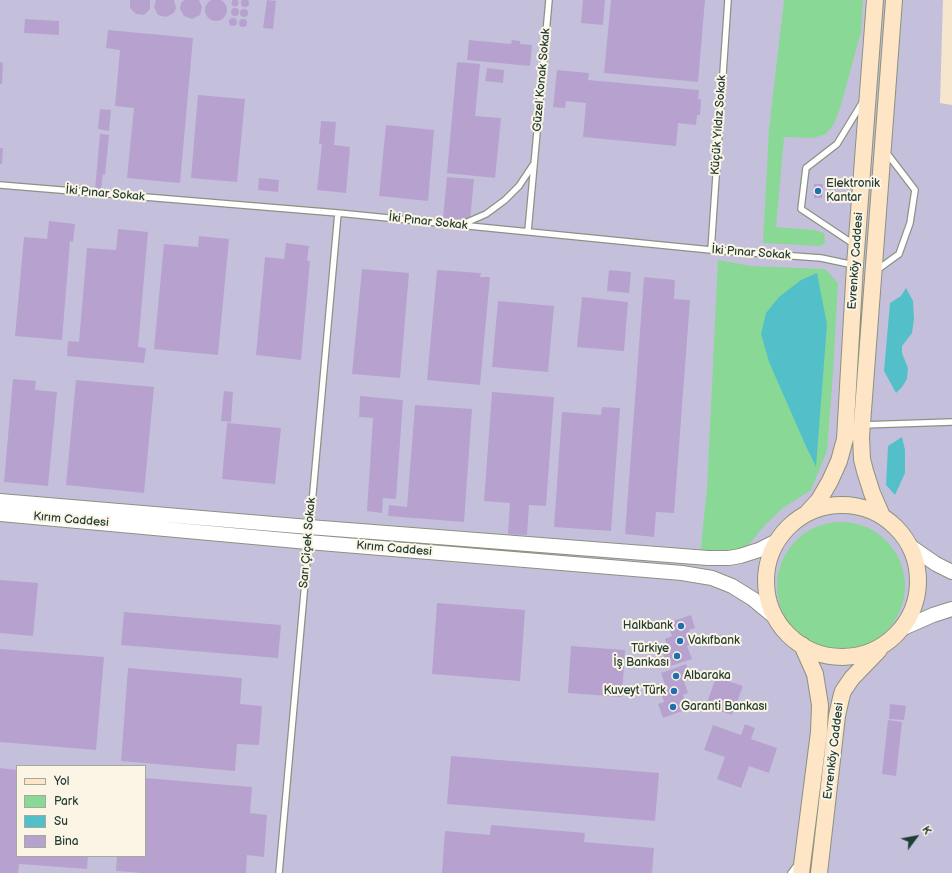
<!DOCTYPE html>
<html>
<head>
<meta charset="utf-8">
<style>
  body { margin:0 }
  #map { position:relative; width:952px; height:873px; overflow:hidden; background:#f7e6ce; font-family:"Balsamiq Sans",sans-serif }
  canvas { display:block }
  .legend { position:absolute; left:16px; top:765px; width:130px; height:92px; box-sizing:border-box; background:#fcf5e5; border:1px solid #a4ab9e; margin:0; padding:5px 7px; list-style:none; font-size:12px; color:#1f3d34 }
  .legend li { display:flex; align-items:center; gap:8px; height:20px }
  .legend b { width:20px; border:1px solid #a4ab9e }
  .north { position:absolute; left:896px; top:817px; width:40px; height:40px; -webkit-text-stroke:3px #fcf5e5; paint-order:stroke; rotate:58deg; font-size:11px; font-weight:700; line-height:16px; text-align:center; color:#1f3d34 }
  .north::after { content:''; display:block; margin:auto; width:14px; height:18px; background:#1f3d34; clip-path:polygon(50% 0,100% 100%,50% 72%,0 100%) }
</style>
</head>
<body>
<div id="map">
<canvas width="952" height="873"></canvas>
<ul class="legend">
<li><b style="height:5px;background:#fde5c5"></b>Yol</li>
<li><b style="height:11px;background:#8ad896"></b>Park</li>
<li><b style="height:11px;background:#53c0c9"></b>Su</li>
<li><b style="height:11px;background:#b7a2cf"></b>Bina</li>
</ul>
<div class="north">K</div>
</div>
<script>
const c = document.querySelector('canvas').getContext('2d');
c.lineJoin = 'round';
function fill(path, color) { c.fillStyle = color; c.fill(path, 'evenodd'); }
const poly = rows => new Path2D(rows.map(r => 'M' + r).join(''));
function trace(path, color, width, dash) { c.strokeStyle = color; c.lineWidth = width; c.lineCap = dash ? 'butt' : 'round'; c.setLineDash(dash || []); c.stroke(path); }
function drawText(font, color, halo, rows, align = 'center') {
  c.font = font + ' "Balsamiq Sans",sans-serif'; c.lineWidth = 4; c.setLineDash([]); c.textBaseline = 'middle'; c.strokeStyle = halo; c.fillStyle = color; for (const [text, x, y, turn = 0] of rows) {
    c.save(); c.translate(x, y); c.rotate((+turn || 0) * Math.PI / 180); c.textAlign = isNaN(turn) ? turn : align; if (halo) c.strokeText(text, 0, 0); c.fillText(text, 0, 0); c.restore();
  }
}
const industrial = poly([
  [0,0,943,0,940,103,952,105,952,873,0,873],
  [17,766,145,766,145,856,17,856]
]);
const green = poly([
  [784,0,863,0,861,32,841,105,834,124,826,134,814,138,784,137,776,227,814,230,824,233,825,242,823,245,819,246,763,243,769,129],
  [718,260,751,266,825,269,838,283,833,373,827,451,811,490,783,508,764,526,751,542,741,550,700,556,707,488],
  '777 586a64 64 0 1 1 128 0a64 64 0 1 1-128 0Z'
]);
const water = poly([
  [817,273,827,324,816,467,805,444,769,362,761,334,766,313,779,297,801,280],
  [906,288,913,301,914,319,912,333,902,346,902,353,908,368,907,379,902,387,896,393,884,371,890,303,901,296],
  [902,437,905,450,905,473,895,495,886,485,888,446]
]);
const building = poly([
  '241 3a4 4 0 1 1 8 0a4 4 0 1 1-8 0Z',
  '205 10a11 11 0 1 1 22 0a11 11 0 1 1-22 0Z',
  '231.5 3a3.5 3.5 0 1 1 7 0a3.5 3.5 0 1 1-7 0Z',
  [130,0,150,0,150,9,144,15,136,14,130,8],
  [156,0,174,0,176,8,174,13,166,17,158,15,154,7],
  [184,0,199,0,202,7,200,15,192,19,184,16,180,9,181,3],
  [267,0,276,1,273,29,263,28],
  [583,0,605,0,603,25,581,23],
  [611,0,705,0,698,82,604,73],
  '231 12a4 4 0 1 1 8 0a4 4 0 1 1-8 0Z',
  '240 13a4 4 0 1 1 8 0a4 4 0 1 1-8 0Z',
  '229 22a4 4 0 1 1 8 0a4 4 0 1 1-8 0Z',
  '239 23a4 4 0 1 1 8 0a4 4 0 1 1-8 0Z',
  [25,19,59,21,59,35,24,33],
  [108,30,193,38,180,183,127,178,134,108,115,106,120,50,106,48],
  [469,40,511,44,512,40,520,41,520,44,532,45,530,66,467,60],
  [0,62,3,63,2,84,0,84],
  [457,62,480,64,475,116,501,118,495,178,447,173],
  [487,68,504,70,503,83,485,81],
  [557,70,589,73,588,80,699,90,698,99,701,99,700,115,697,115,696,125,678,123,676,146,583,137,586,103,566,101,565,108,553,107],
  [198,95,245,99,237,182,191,178],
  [100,109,111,110,109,131,98,129],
  [321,121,336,122,334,145,350,147,346,193,317,190,322,144,319,144],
  [386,125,434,130,428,201,379,196],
  [100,134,109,135,105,175,103,174,101,190,95,189],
  [0,148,3,148,2,164,0,164],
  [447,177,474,179,470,220,443,218],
  [259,178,279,180,278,192,258,190],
  [814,184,823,184,822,198,814,198],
  [49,221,75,224,73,242,70,241,62,340,15,336,24,237,47,239],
  [118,229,148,232,138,347,146,348,144,363,67,356,68,341,79,342,87,248,116,250],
  [199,236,229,239,218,355,154,349,164,244,198,247],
  [286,243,309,246,307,261,310,261,301,360,256,355,265,257,284,259],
  [362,269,409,273,400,378,352,374],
  [437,270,481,273,480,277,490,277,480,385,427,380],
  [609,270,631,272,629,293,607,291],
  [644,277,675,280,674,299,690,300,674,513,656,512,654,537,625,534],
  [582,297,628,302,624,351,577,347],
  [498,301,554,306,548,372,492,367],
  [13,379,36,381,35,390,57,392,48,486,4,482],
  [76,380,154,387,144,493,66,485],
  [224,391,233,392,231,422,221,421],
  [492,392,554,397,546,506,529,505,527,535,508,534,510,503,484,501],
  [360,396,403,400,396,499,383,498,382,513,367,511,373,418,359,417],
  [415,405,472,409,464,522,388,516,389,505,407,507],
  [602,407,620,408,611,531,554,527,562,412,601,415],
  [227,423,281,428,275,484,222,479],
  [0,580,38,583,33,636,0,633],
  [437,603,525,610,520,681,432,674],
  [124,612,281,625,278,658,121,645],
  [691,615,695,628,689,630,694,643,687,646,692,659,668,667,663,654,669,652,665,639,672,636,667,623],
  [571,646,625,650,622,697,568,693],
  [0,649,104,657,96,750,0,742],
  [686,664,691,678,684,681,688,693,683,695,688,709,663,718,658,704,664,702,660,689,666,687,661,673],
  [128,668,242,678,240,704,262,706,259,745,237,744,235,771,121,761],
  [716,677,743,686,732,715,706,706],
  [890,704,906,706,904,720,889,719],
  [888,720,902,722,896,776,882,774],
  [745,724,755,728,751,739,777,748,769,773,749,766,741,788,717,779,725,757,704,750,713,725,741,735],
  [451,756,659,773,655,821,447,804],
  [0,768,17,770,17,856,88,856,87,869,19,864,18,873,0,873],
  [145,778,252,787,250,813,267,815,264,857,247,855,246,873,143,873,116,871,117,856,145,856],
  [491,825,585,833,584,842,654,848,652,873,442,873,445,831,490,835]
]);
const service = poly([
  [0,185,338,213,711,250,821,258,854,265],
  [463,224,486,214,505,200,519,186,533,165],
  [528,231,549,0],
  [855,245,801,209,806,168,837,144,862,103],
  [711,250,728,0],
  [877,270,899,254,910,223,915,190,886,152],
  [862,425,952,422],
  [279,873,338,213],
  [791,873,798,864]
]);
const tertiary = poly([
  [0,501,309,527,708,558,729,558,740,556,759,550,777,541],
  [0,514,308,542,682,573,712,578,732,586,753,599,776,618],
  [910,546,936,564,952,572],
  [901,629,933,615,952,609]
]);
const secondary = poly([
  '766 581a76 76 0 1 1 152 0a76 76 0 1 1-152 0Z',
  [808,512,819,500,830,481,839,461,845,439,855,265,875,0],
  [882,516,872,493,865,471,862,459,861,437,894,0],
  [801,873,819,732,820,705,815,674,802,645],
  [819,873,837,716,841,698,843,691,852,678,879,650]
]);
const markers = [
  [818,191,4,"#1f6fb2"],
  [681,626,4,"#1f6fb2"],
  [680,641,4,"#1f6fb2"],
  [677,656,4,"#1f6fb2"],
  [676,676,4,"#1f6fb2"],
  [674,691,4,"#1f6fb2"],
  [673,707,4,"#1f6fb2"]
];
const streetNames = [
  ["Güzel Konak Sokak",542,80,-85],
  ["Küçük Yıldız Sokak",719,125,-86],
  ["İki Pınar Sokak",105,194,5],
  ["İki Pınar Sokak",428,222,6],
  ["İki Pınar Sokak",751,253,4],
  ["Evrenköy Caddesi",856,261,-86],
  ["Kırım Caddesi",71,520,5],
  ["Sarı Çiçek Sokak",308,543,-85],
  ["Kırım Caddesi",394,549,5],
  ["Evrenköy Caddesi",834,751,-83]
];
const poiNames = [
  ["Elektronik",826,184],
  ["Kantar",826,198],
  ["Halkbank",673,626,"right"],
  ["Vakıfbank",688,641],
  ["Türkiye",669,649,"right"],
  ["İş Bankası",669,663,"right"],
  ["Albaraka",684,676],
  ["Kuveyt Türk",666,691,"right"],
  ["Garanti Bankası",681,707]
];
fill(industrial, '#c4c0db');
fill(green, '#8ad896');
fill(water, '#53c0c9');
fill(building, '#b7a2cf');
trace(service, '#8b9281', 8);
trace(tertiary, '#8b9281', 16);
trace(secondary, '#8b9281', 18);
trace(service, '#fff', 5.5);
trace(tertiary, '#fff', 14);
trace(secondary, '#fde5c5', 16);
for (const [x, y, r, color] of markers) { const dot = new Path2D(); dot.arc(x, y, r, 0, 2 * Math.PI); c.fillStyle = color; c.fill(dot); trace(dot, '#fcf5e5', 1.5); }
drawText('12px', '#1f3d34', '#fcf5e5', streetNames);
drawText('12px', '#1f3d34', '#fcf5e5', poiNames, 'left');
</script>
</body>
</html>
